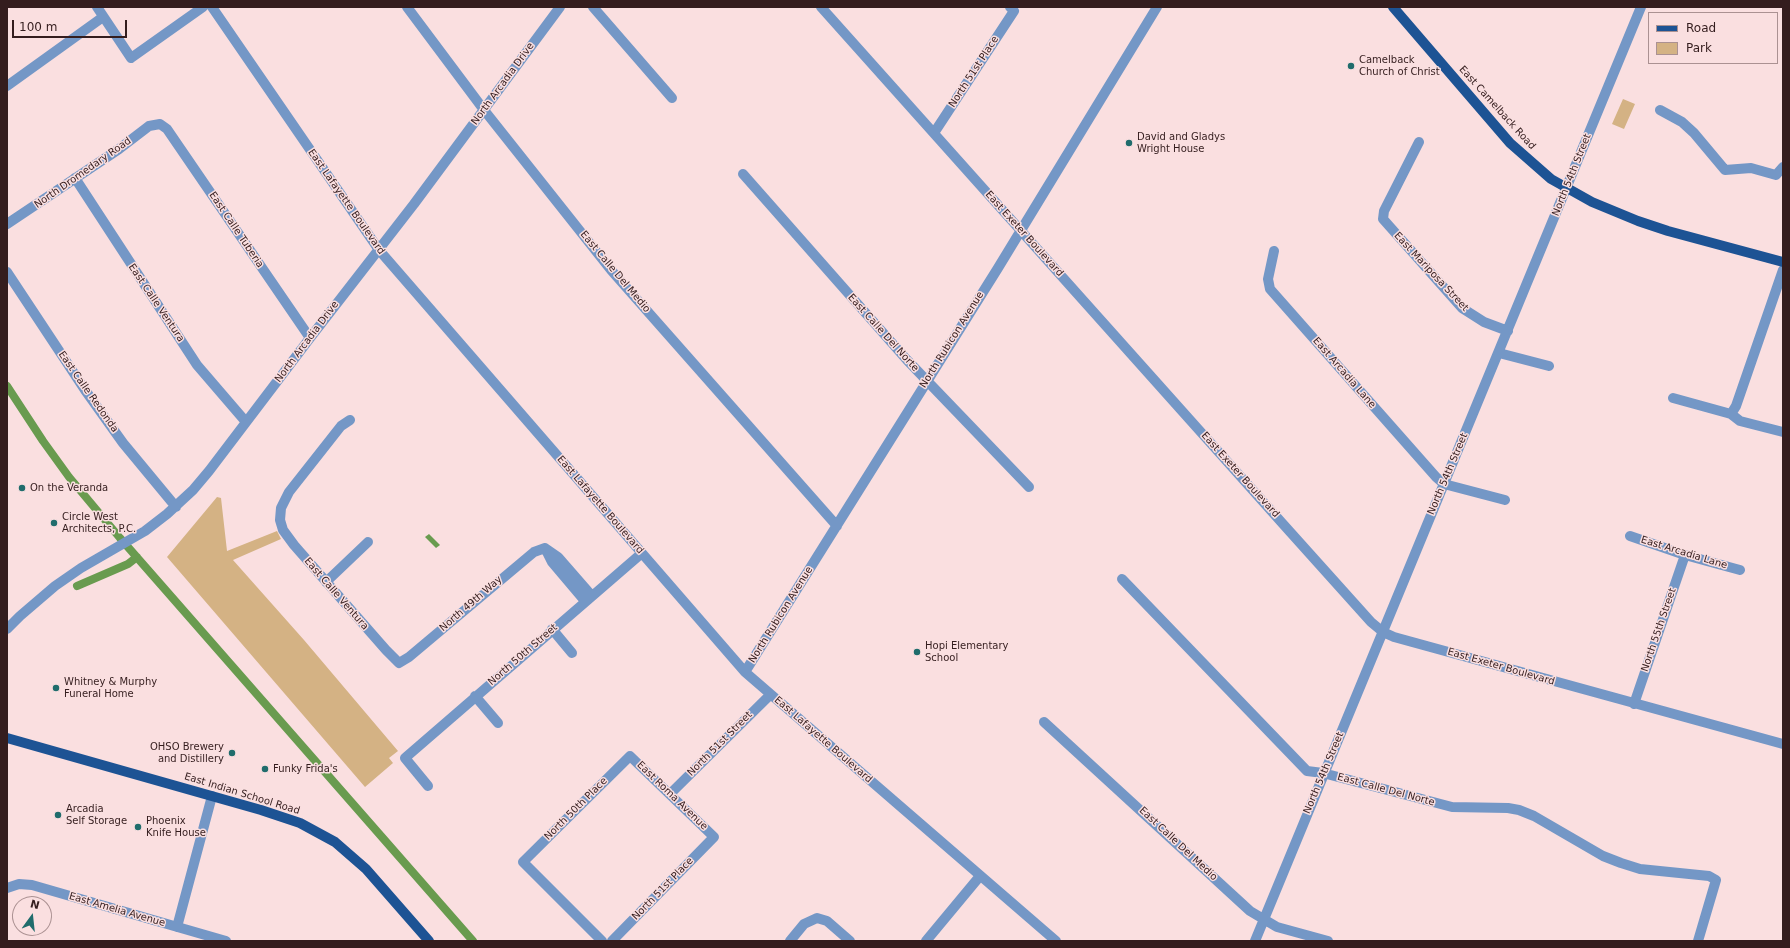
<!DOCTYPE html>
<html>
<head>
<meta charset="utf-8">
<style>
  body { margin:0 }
  #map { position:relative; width:1790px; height:948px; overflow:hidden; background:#fadfe0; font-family:"DejaVu Sans",sans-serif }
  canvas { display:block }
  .frame { position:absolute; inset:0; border:8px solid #341d1e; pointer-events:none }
  .legend { position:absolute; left:1648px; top:12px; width:130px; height:52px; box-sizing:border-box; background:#fadfe0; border:1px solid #ab9192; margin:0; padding:5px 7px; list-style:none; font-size:12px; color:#341d1e }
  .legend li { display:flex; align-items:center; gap:8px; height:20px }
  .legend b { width:20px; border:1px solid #ab9192 }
  .north { position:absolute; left:12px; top:896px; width:40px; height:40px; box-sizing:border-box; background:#fadfe0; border:1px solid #ab9192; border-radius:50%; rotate:15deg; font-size:11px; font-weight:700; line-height:16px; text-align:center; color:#341d1e }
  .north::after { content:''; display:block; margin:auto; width:14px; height:18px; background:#206c6c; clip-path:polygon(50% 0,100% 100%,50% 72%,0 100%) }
  .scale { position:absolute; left:12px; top:20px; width:115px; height:18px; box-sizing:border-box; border:2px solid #341d1e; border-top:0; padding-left:5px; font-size:12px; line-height:14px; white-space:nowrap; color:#341d1e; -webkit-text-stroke:3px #fadfe0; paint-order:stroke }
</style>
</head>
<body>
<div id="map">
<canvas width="1790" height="948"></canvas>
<div class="frame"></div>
<ul class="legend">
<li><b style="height:5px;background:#1d5394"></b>Road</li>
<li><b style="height:11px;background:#d4b284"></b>Park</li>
</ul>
<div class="north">N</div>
<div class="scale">100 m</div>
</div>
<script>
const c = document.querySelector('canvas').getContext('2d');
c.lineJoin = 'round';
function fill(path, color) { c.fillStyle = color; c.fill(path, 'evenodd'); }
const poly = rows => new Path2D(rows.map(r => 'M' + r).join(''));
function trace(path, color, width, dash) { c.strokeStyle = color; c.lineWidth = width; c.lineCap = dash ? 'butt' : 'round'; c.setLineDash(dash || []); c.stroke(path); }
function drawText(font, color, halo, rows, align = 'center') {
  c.font = font + ' "DejaVu Sans",sans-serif'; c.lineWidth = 3; c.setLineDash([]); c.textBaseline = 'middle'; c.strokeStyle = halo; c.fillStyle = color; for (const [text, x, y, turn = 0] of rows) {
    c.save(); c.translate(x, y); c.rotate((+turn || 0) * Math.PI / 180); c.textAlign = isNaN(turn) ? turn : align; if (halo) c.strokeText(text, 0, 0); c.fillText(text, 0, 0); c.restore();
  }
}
const green = poly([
  [1623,99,1635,104,1624,129,1612,124],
  [217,497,221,498,227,551,277,531,281,539,233,560,304,640,398,751,389,758,393,763,365,787,167,557]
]);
const water = poly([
  [429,534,440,545,436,548,425,537]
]);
const canal = poly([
  [7,386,43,441,69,477,120,538,473,941],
  [77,586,128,564,137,557]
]);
const minor = poly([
  [97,7,131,58,203,7],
  [212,7,379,250,745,672,1056,941],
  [407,7,484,110,611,270,837,526],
  [593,7,672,98],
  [821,7,1283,524,1371,622,1383,632,1394,637,1783,744],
  [7,86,103,17],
  [1660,110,1682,122,1694,133,1725,170,1751,168,1776,175,1783,167],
  [934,133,1014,11,1010,7],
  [1419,142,1384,211,1383,219,1462,308,1484,322,1508,331],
  [743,174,907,360,1029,487],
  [75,178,197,365,246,422],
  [7,224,119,149,149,126,160,124,167,129,310,338],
  [1274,251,1268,279,1270,289,1436,477,1444,484,1505,500],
  [7,272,85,390,123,443,176,507],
  [1499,353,1549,366],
  [1673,398,1731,414,1740,421,1783,432],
  [1731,414,1736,406,1783,270],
  [350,420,341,426,289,492,281,508,280,520,283,530,294,545,386,650,399,663,409,657,534,552,545,548],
  [1630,536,1685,555,1740,570],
  [545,548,558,557,592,596],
  [545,548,552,562,585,601],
  [1122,579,1307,771,1323,773,1452,807,1508,808,1519,810,1534,816,1603,856,1621,863,1640,869,1709,876,1716,880,1698,941],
  [326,582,368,542],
  [7,629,20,616,55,586,81,568,145,531,167,514,193,490,209,471,310,338,414,204,560,7],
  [552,629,572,653],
  [745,672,998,268,1157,7],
  [475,696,498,723],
  [1634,704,1685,555],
  [1044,722,1250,911,1277,927,1328,941],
  [428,786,405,758,642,553],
  [670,794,770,695],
  [7,888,19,884,32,885,226,941],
  [177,927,212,796],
  [602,941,523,862,630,756,714,837,612,941],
  [790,941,804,924,817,918,827,921,850,941],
  [926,941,980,876],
  [1255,941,1641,7]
]);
const major = poly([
  [1393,7,1510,143,1551,179,1592,202,1638,221,1668,231,1783,262],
  [7,738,261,810,300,823,335,842,366,869,429,941]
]);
const markers = [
  [1351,66,4,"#206c6c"],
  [1129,143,4,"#206c6c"],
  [22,488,4,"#206c6c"],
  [54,523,4,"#206c6c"],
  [917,652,4,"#206c6c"],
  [56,688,4,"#206c6c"],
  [232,753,4,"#206c6c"],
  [265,769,4,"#206c6c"],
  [58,815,4,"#206c6c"],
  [138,827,4,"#206c6c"]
];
const poiNames = [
  ["Camelback",1359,60],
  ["Church of Christ",1359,72],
  ["David and Gladys",1137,137],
  ["Wright House",1137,149],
  ["On the Veranda",30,488],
  ["Circle West",62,517],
  ["Architects, P.C.",62,529],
  ["Hopi Elementary",925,646],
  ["School",925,658],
  ["Whitney & Murphy",64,682],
  ["Funeral Home",64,694],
  ["OHSO Brewery",224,747,"right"],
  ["and Distillery",224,759,"right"],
  ["Funky Frida's",273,769],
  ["Arcadia",66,809],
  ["Self Storage",66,821],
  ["Phoenix",146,821],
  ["Knife House",146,833]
];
const streetNames = [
  ["North 51st Place",974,72,-57],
  ["North Arcadia Drive",503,84,-54],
  ["East Camelback Road",1497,108,48],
  ["North Dromedary Road",83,173,-35],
  ["North 54th Street",1572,175,-68],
  ["East Lafayette Boulevard",346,202,55],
  ["East Calle Tuberia",236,230,56],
  ["East Exeter Boulevard",1024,234,48],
  ["East Calle Del Medio",615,272,50],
  ["East Mariposa Street",1431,272,47],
  ["East Calle Ventura",156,303,56],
  ["East Calle Del Norte",883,333,48],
  ["North Rubicon Avenue",952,340,-58],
  ["North Arcadia Drive",307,342,-53],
  ["East Arcadia Lane",1344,373,49],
  ["East Calle Redonda",88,392,55],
  ["North 54th Street",1448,474,-67],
  ["East Exeter Boulevard",1240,475,48],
  ["East Lafayette Boulevard",600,505,49],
  ["East Arcadia Lane",1684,553,17],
  ["East Calle Ventura",336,594,49],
  ["North 49th Way",471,604,-41],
  ["North Rubicon Avenue",781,615,-58],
  ["North 55th Street",1659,630,-71],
  ["North 50th Street",523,655,-41],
  ["East Exeter Boulevard",1501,667,16],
  ["East Lafayette Boulevard",823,740,41],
  ["North 51st Street",720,744,-45],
  ["North 54th Street",1324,773,-67],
  ["East Calle Del Norte",1386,790,15],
  ["East Indian School Road",242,794,17],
  ["East Roma Avenue",672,796,44],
  ["North 50th Place",576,809,-45],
  ["East Calle Del Medio",1178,844,43],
  ["North 51st Place",663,889,-46],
  ["East Amelia Avenue",117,910,16]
];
fill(green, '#d4b284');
fill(water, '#699b4f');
trace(canal, '#699b4f', 8);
trace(minor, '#7497c6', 10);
trace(major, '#1d5394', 10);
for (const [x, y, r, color] of markers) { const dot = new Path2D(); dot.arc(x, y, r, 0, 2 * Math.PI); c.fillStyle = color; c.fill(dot); trace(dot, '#fadfe0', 1.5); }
drawText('10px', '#341d1e', '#fadfe0', poiNames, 'left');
drawText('10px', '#341d1e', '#fadfe0', streetNames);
</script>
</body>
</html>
